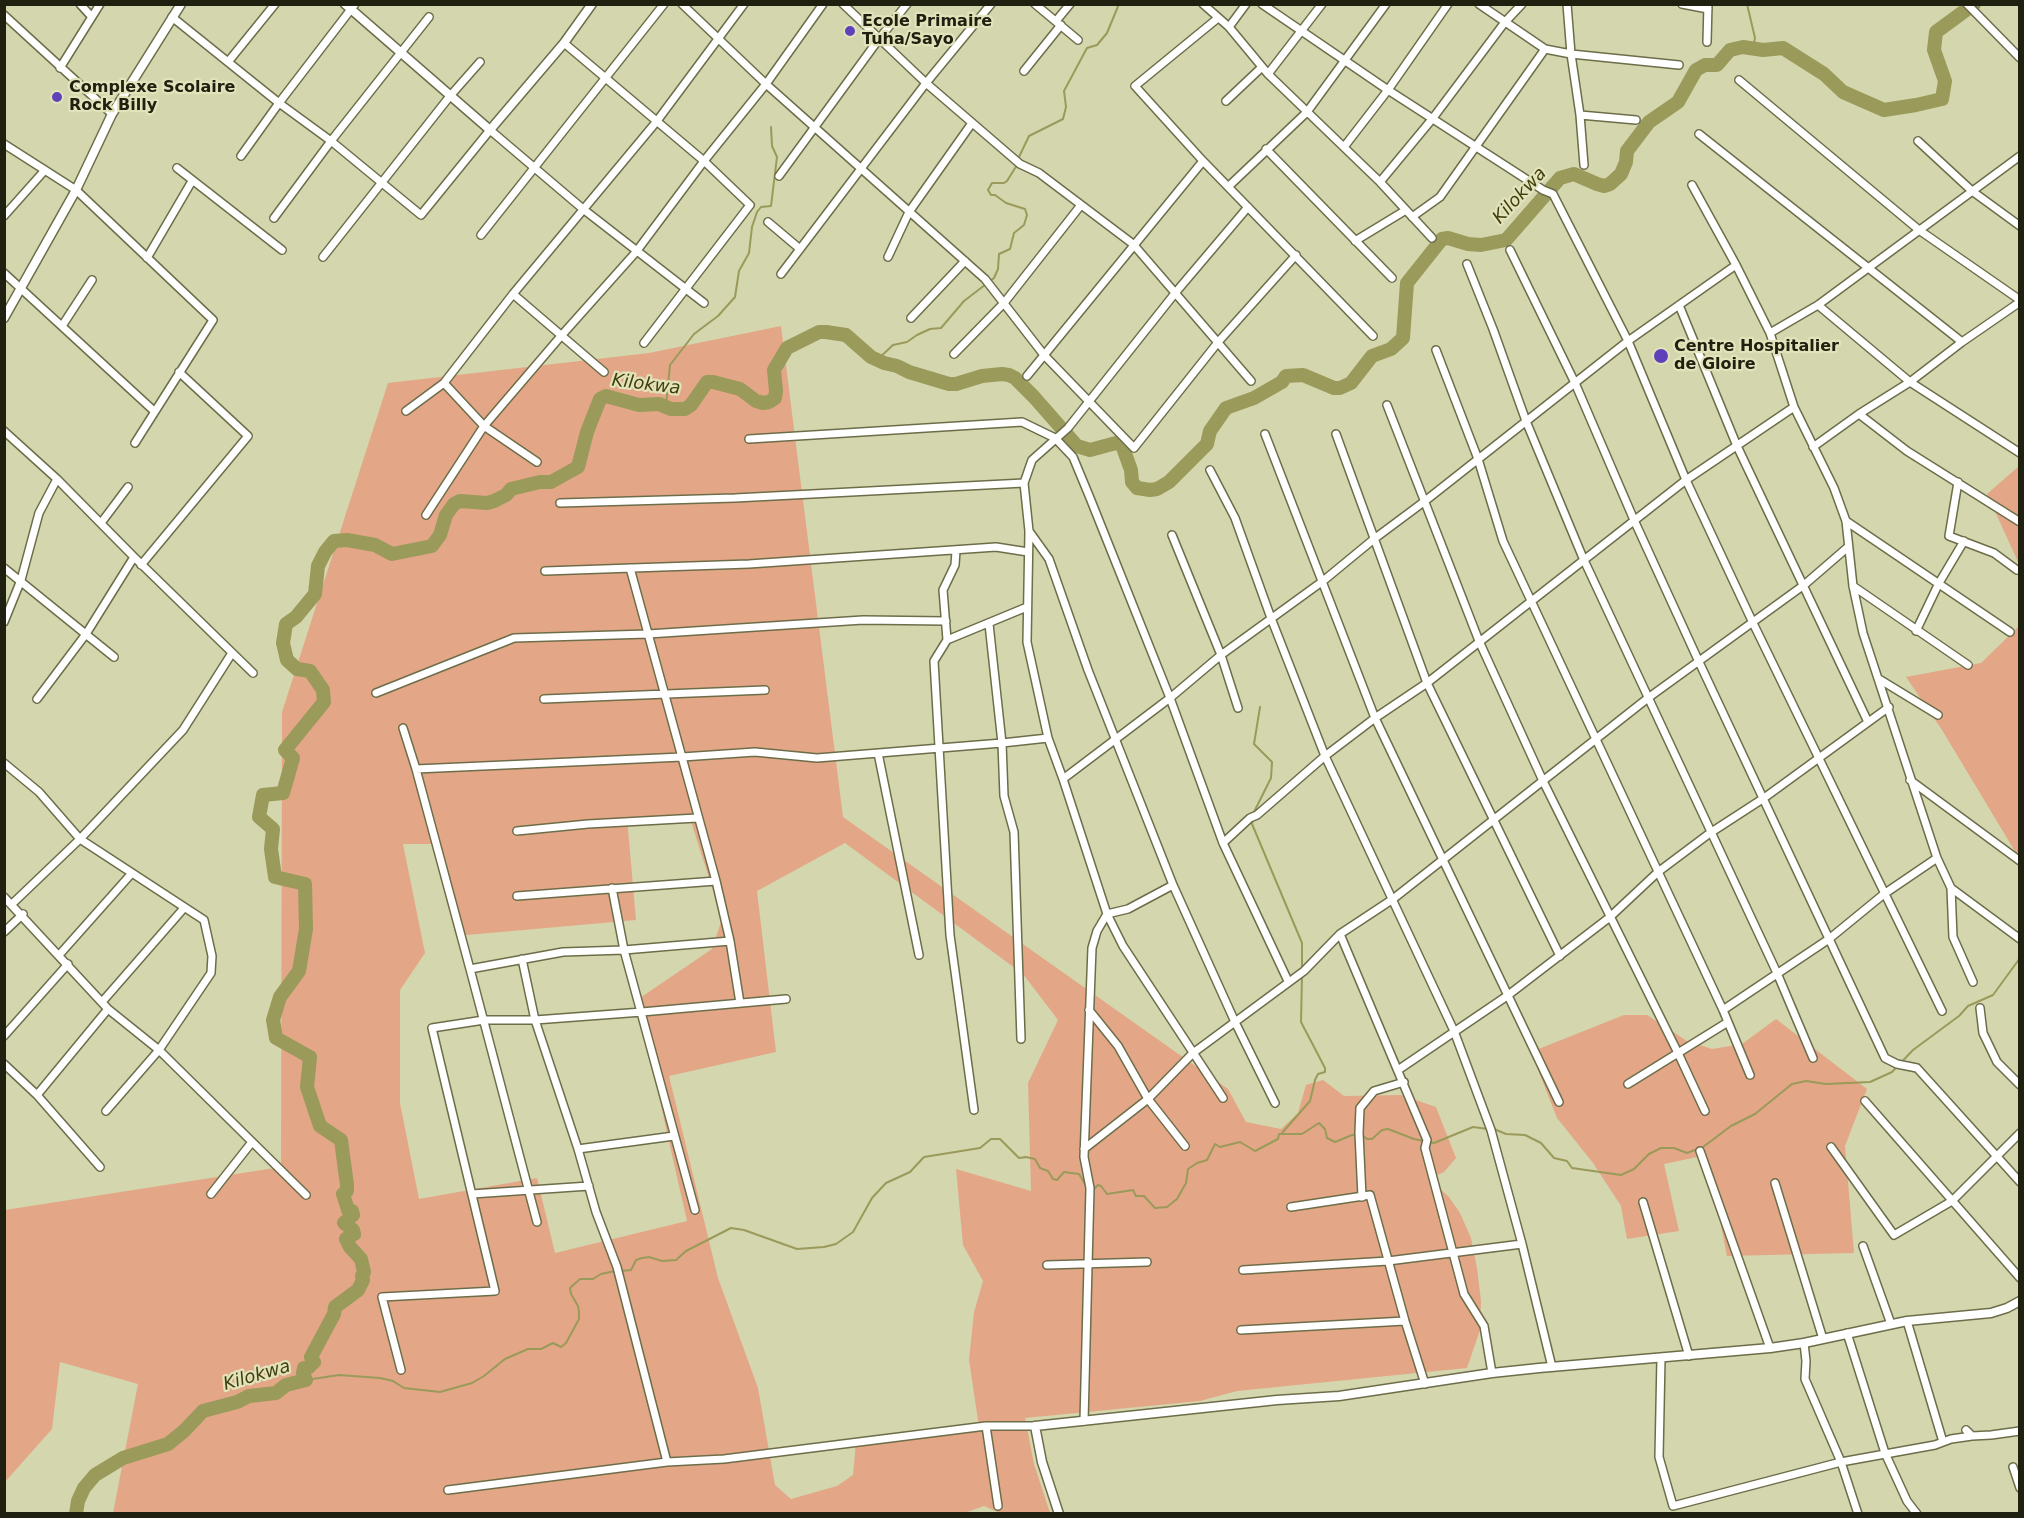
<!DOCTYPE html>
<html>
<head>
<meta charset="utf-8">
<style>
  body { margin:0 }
  #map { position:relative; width:2024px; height:1518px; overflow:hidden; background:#d4d6ae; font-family:"DejaVu Sans",sans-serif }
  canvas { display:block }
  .frame { position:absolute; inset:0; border:6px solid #202011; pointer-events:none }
</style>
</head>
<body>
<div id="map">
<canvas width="2024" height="1518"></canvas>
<div class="frame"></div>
</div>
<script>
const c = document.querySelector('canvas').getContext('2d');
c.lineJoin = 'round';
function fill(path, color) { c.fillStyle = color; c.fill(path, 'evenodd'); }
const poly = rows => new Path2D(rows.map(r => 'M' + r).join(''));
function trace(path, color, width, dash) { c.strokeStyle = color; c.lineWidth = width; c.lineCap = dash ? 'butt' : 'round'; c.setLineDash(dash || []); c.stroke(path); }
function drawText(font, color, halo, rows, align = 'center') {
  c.font = font + ' "DejaVu Sans",sans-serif'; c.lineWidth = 4.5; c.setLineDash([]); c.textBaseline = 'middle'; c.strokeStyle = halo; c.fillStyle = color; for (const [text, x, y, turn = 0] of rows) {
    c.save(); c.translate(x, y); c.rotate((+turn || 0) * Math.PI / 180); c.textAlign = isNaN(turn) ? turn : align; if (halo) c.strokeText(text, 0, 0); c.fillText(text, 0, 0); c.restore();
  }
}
const green = poly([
  [781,326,843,817,1228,1089,1246,1122,1281,1129,1298,1113,1306,1085,1323,1080,1344,1096,1401,1095,1436,1107,1456,1158,1444,1172,1429,1179,1449,1197,1460,1213,1471,1238,1477,1268,1481,1301,1480,1330,1467,1368,1237,1391,1200,1401,1025,1418,1034,1464,1050,1513,1000,1513,984,1506,962,1514,113,1513,138,1384,60,1362,52,1429,5,1482,5,1210,281,1167,282,712,388,383,649,353],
  [689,815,722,919,712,949,637,1000,687,1221,555,1253,537,1178,419,1199,400,1103,400,990,425,953,403,844,432,844,456,936,636,920,627,818],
  [845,843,1023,974,1058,1020,1028,1083,1031,1191,956,1169,963,1245,983,1281,974,1312,969,1360,979,1427,856,1442,853,1475,837,1486,791,1499,775,1485,758,1388,718,1278,669,1076,776,1052,757,891],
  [2019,466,2019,564,1987,494],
  [2019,626,2019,858,1942,730,1906,677,1981,663],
  [1624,1015,1647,1015,1687,1041,1712,1049,1742,1044,1776,1019,1867,1089,1845,1146,1854,1253,1727,1256,1707,1155,1664,1164,1679,1231,1627,1239,1621,1206,1593,1163,1557,1118,1531,1052]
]);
const stream = poly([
  [1747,4,1755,38,1753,47],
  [1018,159,1029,136,1063,119,1066,107,1064,91,1087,48,1097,45,1107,33,1119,4],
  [877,360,893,345,907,342,917,335,930,329,941,328,964,301,994,278,998,269,999,254,1010,249,1014,233,1024,225,1027,215,1025,209,1006,203,995,195,991,195,988,190,992,183,1004,183,1007,181,1017,165],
  [666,405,670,365,694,334,718,316,735,297,739,271,749,253,752,227,757,212,761,207,771,206,777,157,772,146,771,127],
  [1260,707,1254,744,1272,762,1271,778,1254,812,1252,824,1302,943,1302,970],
  [1494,1129,1506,1134,1525,1135,1541,1143,1554,1158,1567,1161,1572,1168,1621,1175,1634,1169,1649,1154,1661,1148,1674,1148,1687,1153,1703,1147,1731,1126,1755,1114,1792,1084,1806,1081,1826,1084,1870,1082,1892,1072,1913,1050,1959,1016,1968,1006,1993,995,2020,958],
  [1282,1133,1310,1101,1315,1080,1318,1074,1325,1072,1325,1068,1301,1022,1302,975],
  [1093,1190,1098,1185,1101,1186,1107,1194,1133,1190,1136,1196,1144,1196,1155,1208,1167,1207,1177,1199,1186,1183,1188,1169,1197,1163,1207,1160,1215,1144,1220,1147,1240,1142,1255,1151,1278,1139,1279,1134,1302,1134,1319,1123,1325,1129,1327,1138,1335,1142,1352,1135,1361,1134,1367,1139,1372,1139,1382,1130,1388,1129,1414,1139,1434,1143,1473,1127,1488,1129],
  [621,1271,631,1270,636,1260,642,1258,649,1257,662,1261,676,1260,686,1251,731,1228,744,1230,797,1249,824,1247,836,1244,853,1232,872,1198,886,1183,910,1172,924,1157,980,1148,991,1139,1000,1139,1019,1158,1026,1157,1035,1159,1040,1168,1048,1171,1053,1179,1057,1180,1064,1172,1079,1174,1088,1189],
  [306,1380,339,1375,380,1378,393,1381,404,1388,440,1392,472,1383,484,1376,505,1359,528,1349,541,1349,553,1343,561,1347,566,1343,579,1319,579,1312,578,1306,571,1294,570,1288,580,1279,593,1279,601,1274,615,1271]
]);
const river = poly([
  [76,1514,78,1501,84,1488,95,1475,123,1458,168,1444,184,1431,203,1411,237,1402,249,1396,276,1393,286,1385,306,1380,303,1373,304,1368,309,1367,314,1362,311,1357,334,1314,335,1307,358,1290,363,1280,362,1276,364,1272,361,1259,350,1247,346,1239,354,1234,353,1230,344,1223,353,1215,352,1211,348,1210,343,1194,347,1191,347,1185,341,1140,320,1126,307,1087,310,1057,276,1038,273,1020,280,997,299,971,306,929,305,884,275,877,271,849,273,829,259,817,263,795,283,793,293,758,285,750,324,702,323,690,310,671,297,669,287,660,283,643,286,624,296,617,315,594,318,566,325,552,334,541,347,540,375,545,392,554,432,546,440,535,446,515,454,504,460,501,487,503,494,501,506,495,511,489,540,482,551,482,578,467,587,432,600,399,606,396,639,405,659,404,671,409,685,409,691,405,707,382,713,382,740,389,756,401,763,403,769,402,775,398,776,391,774,370,787,348,819,332,826,332,846,335,871,357,884,363,897,366,909,372,949,384,956,384,982,376,1002,374,1009,375,1015,378,1034,397,1077,446,1090,450,1116,443,1122,445,1131,470,1132,482,1137,488,1150,490,1157,489,1169,482,1207,444,1210,431,1226,408,1254,398,1282,382,1286,376,1303,375,1334,388,1340,388,1351,383,1372,356,1391,349,1403,338,1407,283,1442,239,1448,238,1468,244,1481,245,1506,240,1560,178,1574,174,1597,184,1604,186,1610,184,1621,174,1626,162,1627,151,1649,122,1678,102,1696,70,1705,65,1717,65,1730,50,1743,47,1763,50,1783,48,1824,74,1843,92,1884,110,1916,105,1942,99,1945,81,1934,50,1936,32,1974,4]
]);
const minor = poly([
  [80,4,91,16],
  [682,4,766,84,985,279,1044,355,1134,448,1219,341,1296,255],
  [843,4,926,83,1020,164,1039,173,1133,244,1251,381],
  [1035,4,1078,40],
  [1203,4,1229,27,1268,74,1380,182,1432,238],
  [1262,4,1388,90,1543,190,1553,194,1628,341,1686,480,1753,623,1942,1011],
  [1479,4,1545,49,1571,54,1679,65],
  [1567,4,1571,54,1580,115,1584,165],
  [1682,4,1708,9],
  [1967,4,2020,58],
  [4,15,112,114],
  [172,17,279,103,331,141,421,215,490,130,583,209,704,303],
  [1218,18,1135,86,1203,161,1373,336],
  [1056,21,1070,4],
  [1229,27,1246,4],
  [1707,42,1708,4],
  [564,43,704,161,750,205,644,343],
  [228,62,275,4],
  [60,68,100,4],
  [1024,71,1061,25],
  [1268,74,1322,4],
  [1739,80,1919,230,2020,300],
  [1226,101,1262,67],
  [1580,115,1636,120],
  [1699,134,1962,342],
  [1918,141,1972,191,2020,226],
  [4,144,76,190,213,320,135,443],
  [1344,147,1388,90,1448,4],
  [1266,149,1392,278],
  [241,156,279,103,355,4],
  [177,168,282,250],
  [779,176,879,39,907,4],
  [1380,182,1433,118,1505,22,1522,4],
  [1692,185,1736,265,1770,333,1794,407,1834,488,1846,521,1853,586,1863,633,1937,858,1951,888,2020,939],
  [1229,186,1307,112,1386,4],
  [4,216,45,170],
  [1412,217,1440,197,1545,49],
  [274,218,331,141,429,17],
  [768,222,800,249],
  [481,235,664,4],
  [1355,241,1406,210],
  [1510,250,1575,383,1634,520,1699,662,1885,1058,1897,1064,1917,1068,2020,1182],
  [323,257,450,96,480,62],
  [888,257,909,212,972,123],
  [147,258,192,181],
  [1467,264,1493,329,1526,421,1583,558,1777,973,1813,1058],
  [4,273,154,411],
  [781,274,926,83,991,4],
  [513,294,604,372],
  [1679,305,1737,446,1868,722],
  [1818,305,1910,382,2020,453],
  [911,318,965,261],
  [62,326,92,280],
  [1770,333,1818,305,2020,156],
  [1436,350,1478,459,1503,541,1723,1010,1750,1075],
  [954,354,1004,303,1081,205],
  [1027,376,1203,161],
  [444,383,484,426,537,462],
  [1387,405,1479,641,1543,781,1678,1053,1705,1111],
  [406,411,444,383,513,294,657,121,744,4],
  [1859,414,1907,451,2020,522],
  [4,431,57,479,134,557,253,673],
  [1265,434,1375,718,1559,1102],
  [1336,434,1427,683,1560,956],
  [749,439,1022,422,1055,438,1073,457,1090,498,1170,698,1223,843,1288,981],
  [1813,447,1859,414,1910,382,1962,342,2020,302],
  [1210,470,1235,518,1271,618,1325,756,1454,1031,1491,1130,1522,1244,1552,1367],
  [1958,482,1949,536,1994,553,2017,570],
  [560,503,735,498,1024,483],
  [426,515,484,426,561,336,636,252,704,161,766,84,823,4],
  [1846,521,2010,632],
  [101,523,128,487],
  [1029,531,1049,559,1088,670,1173,885,1235,1022,1275,1103],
  [1172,535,1221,655,1238,708],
  [956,551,955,565,943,590,947,640,934,661,950,935,974,1110],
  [141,565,248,436,179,372],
  [4,568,114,657],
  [630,568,716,881,730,941,740,1003],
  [545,571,749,564,996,547,1028,552],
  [1853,586,1968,665],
  [4,622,21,580,39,513,57,479],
  [989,624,1002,743,1004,796,1014,832,1021,1039],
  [1916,631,1939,583,1964,541],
  [947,640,1027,607],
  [1879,679,1938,715],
  [376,693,514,638,648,634,863,620,946,621],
  [37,699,86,634,134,557],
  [544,699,765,690],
  [403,728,416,769,470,969,537,1222],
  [878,753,919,955],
  [4,763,39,792,80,839,204,920,212,956,211,973,159,1050,106,1111],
  [416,769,682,757,755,752,817,758,1002,743,1048,738],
  [1063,779,1170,698,1221,655,1323,581,1374,539,1425,501,1628,341,1736,265],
  [1910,780,2020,861],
  [517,831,588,824,697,818],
  [1223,843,1250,818,1257,815,1325,756,1375,718,1427,683,1686,480,1794,407],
  [612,888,624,950,695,1210],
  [1951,888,1953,937,1973,982],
  [517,896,716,881],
  [4,897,108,1009,159,1050,306,1195],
  [12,904,80,839,183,730,232,653],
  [4,932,23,914],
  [1340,934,1427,1140,1425,1148,1464,1294,1484,1326,1492,1373],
  [60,954,132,873],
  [522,959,535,1020,578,1149,596,1212,617,1267,667,1462],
  [470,969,563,952,624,950,730,941],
  [102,1002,184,908],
  [1980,1008,1983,1033,1997,1062,2020,1085],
  [1089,1010,1118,1046,1148,1099,1185,1146],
  [1723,1010,1829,939,1884,894,1937,858],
  [4,1036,68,964],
  [4,1064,37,1095,100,1167],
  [1398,1070,1507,996,1610,917,1658,872,1710,833,1764,798,1889,707],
  [1628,1084,1728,1022],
  [37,1095,108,1009],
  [1223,1098,1123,946,1107,914,1063,779,1048,738,1027,642,1029,531,1024,483,1032,460,1068,428,1176,292,1248,207],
  [1865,1101,2020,1278],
  [1831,1147,1894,1235,1952,1201,2020,1133],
  [578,1149,674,1136],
  [1084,1149,1148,1099,1193,1053,1304,971,1340,934,1393,899,1648,698,1804,585,1848,547],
  [1700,1151,1770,1348],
  [1775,1183,1823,1339],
  [211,1194,252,1142],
  [472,1194,589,1186],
  [1362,1197,1359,1133,1360,1108,1374,1091,1404,1082],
  [1643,1202,1689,1356],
  [1291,1207,1370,1195,1405,1321,1425,1384],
  [1863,1246,1891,1324],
  [1047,1265,1147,1262],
  [1243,1270,1388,1261,1522,1244],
  [1907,1321,1943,1442],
  [1241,1330,1405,1321],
  [1847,1333,1885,1453,1907,1501,1917,1514],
  [1804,1343,1806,1361,1805,1379,1841,1462,1858,1514],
  [1661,1358,1659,1457,1673,1506,1841,1462,1935,1445,1951,1439,1972,1436],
  [401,1370,382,1297,495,1291,432,1028,484,1020,535,1020,642,1012,786,999],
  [1084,1421,1090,1188,1084,1157,1092,948,1097,931,1107,914,1128,909,1173,885],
  [986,1426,998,1506],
  [1966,1430,1972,1436,1991,1435,2020,1431],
  [2013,1467,2020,1488],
  [448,1490,667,1462,724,1459,986,1426,1035,1426]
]);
const tertiary = poly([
  [345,4,490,130,564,43,592,4],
  [4,318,76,190,112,114,181,4],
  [1059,1514,1042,1462,1035,1426,1277,1400,1339,1396,1492,1373,1539,1368,1770,1348,1804,1343,1907,1321,1991,1313,2007,1308,2020,1301]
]);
const markers = [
  [850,31,6,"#5f42ba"],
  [57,97,6,"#5f42ba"],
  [1661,356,8,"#5f42ba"]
];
const poiNames = [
  ["Ecole Primaire",862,22],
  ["Tuha/Sayo",862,40],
  ["Complexe Scolaire",69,88],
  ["Rock Billy",69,106],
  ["Centre Hospitalier",1674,347],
  ["de Gloire",1674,365]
];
const waterNames = [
  ["Kilokwa",1520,196,-47],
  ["Kilokwa",646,385,7],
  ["Kilokwa",257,1376,-16]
];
fill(green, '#e3a787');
trace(stream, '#9a9a5a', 2);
trace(river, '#9a9a5a', 14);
trace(minor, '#6d6d4a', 10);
trace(tertiary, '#6d6d4a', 11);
trace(minor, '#fff', 7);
trace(tertiary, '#fff', 8);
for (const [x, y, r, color] of markers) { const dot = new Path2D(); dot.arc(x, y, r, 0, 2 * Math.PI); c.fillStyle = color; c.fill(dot); trace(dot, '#e2e3bb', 2); }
drawText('bold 16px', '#202011', '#e2e3bb', poiNames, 'left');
drawText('italic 18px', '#41400d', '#e2e3bb', waterNames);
</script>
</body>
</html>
